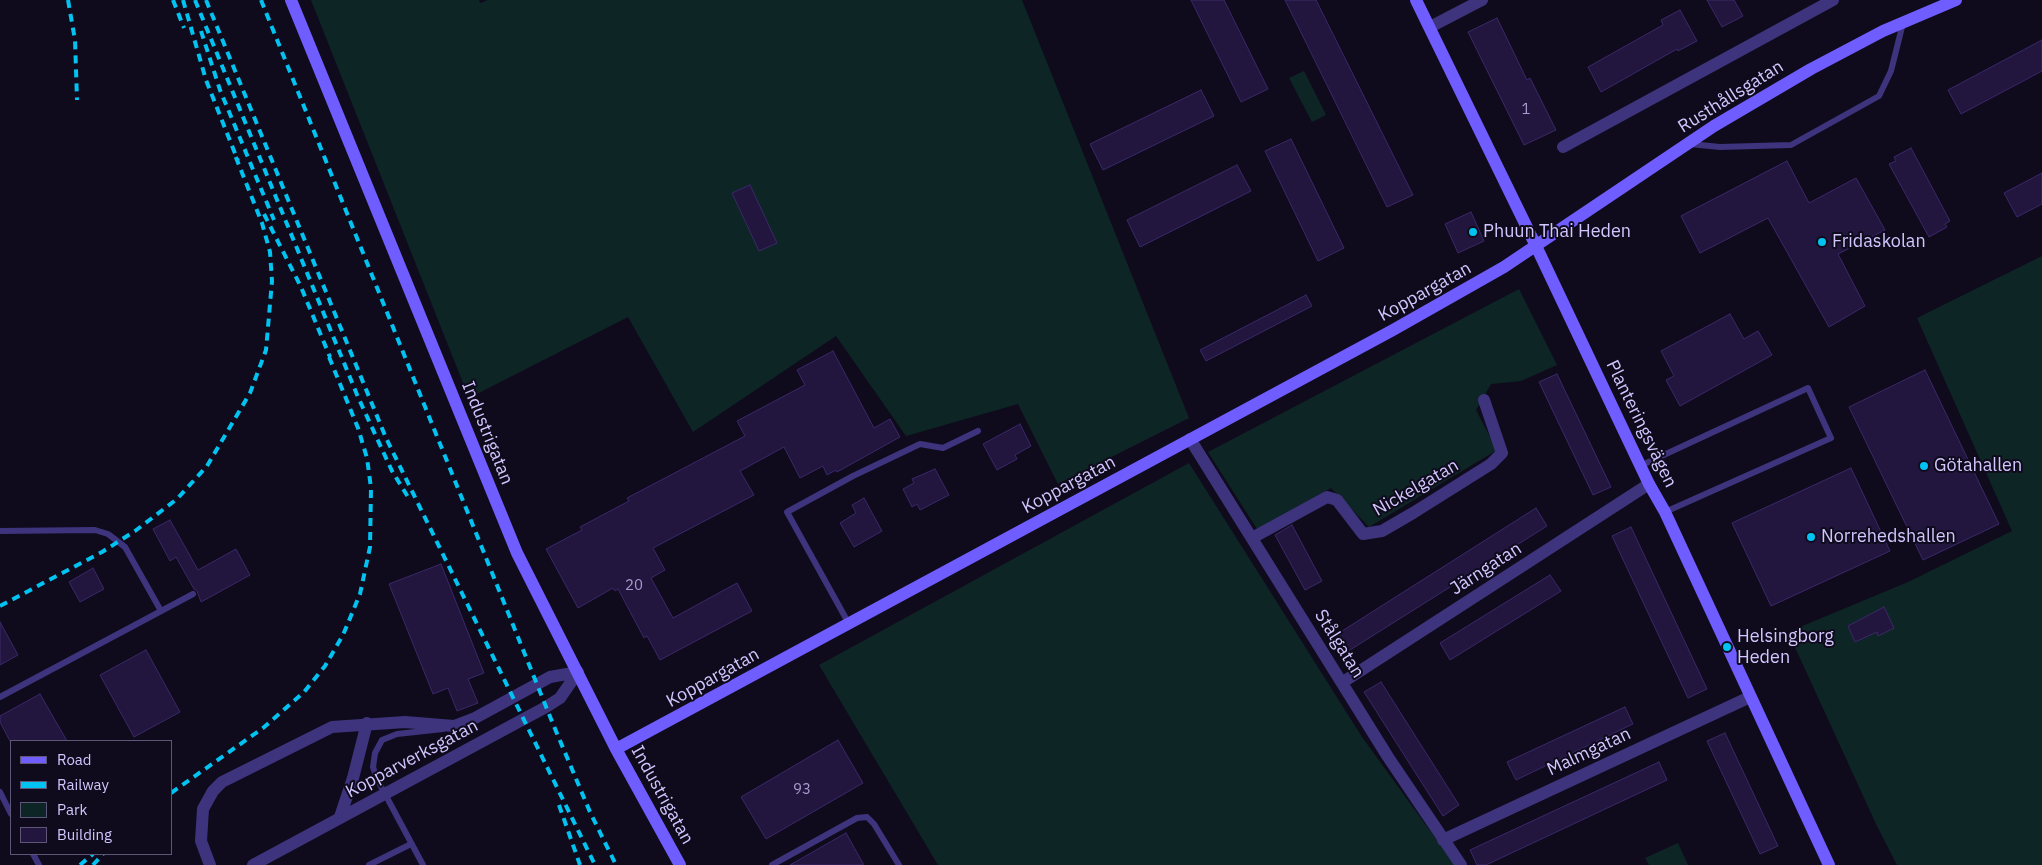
<!DOCTYPE html>
<html>
<head>
<meta charset="utf-8">
<style>
  body { margin:0 }
  #map { position:relative; width:2042px; height:865px; overflow:hidden; background:#0f0b1c; font-family:"IBM Plex Sans",sans-serif }
  canvas { display:block }
  .legend { position:absolute; left:10px; top:740px; width:162px; height:115px; box-sizing:border-box; background:#0f0b1c; border:1px solid #5d5677; margin:0; padding:6px 9px; list-style:none; font-size:15px; color:#d2c6ff }
  .legend li { display:flex; align-items:center; gap:10px; height:25px }
  .legend b { width:25px; border:1px solid #5d5677 }
</style>
</head>
<body>
<div id="map">
<canvas width="2042" height="865"></canvas>
<ul class="legend">
<li><b style="height:6px;background:#705dff"></b>Road</li>
<li><b style="height:6px;background:#00c3f1"></b>Railway</li>
<li><b style="height:14px;background:#0e2526"></b>Park</li>
<li><b style="height:14px;background:#22163e"></b>Building</li>
</ul>
</div>
<script>
const c = document.querySelector('canvas').getContext('2d');
c.lineJoin = 'round';
function fill(path, color) { c.fillStyle = color; c.fill(path, 'evenodd'); }
const poly = rows => new Path2D(rows.map(r => 'M' + r).join(''));
function trace(path, color, width, dash) { c.strokeStyle = color; c.lineWidth = width; c.lineCap = dash ? 'butt' : 'round'; c.setLineDash(dash || []); c.stroke(path); }
function drawText(font, color, halo, rows, align = 'center') {
  c.font = font + ' "IBM Plex Sans",sans-serif'; c.lineWidth = 4; c.setLineDash([]); c.textBaseline = 'middle'; c.strokeStyle = halo; c.fillStyle = color; for (const [text, x, y, turn = 0] of rows) {
    c.save(); c.translate(x, y); c.rotate((+turn || 0) * Math.PI / 180); c.textAlign = isNaN(turn) ? turn : align; if (halo) c.strokeText(text, 0, 0); c.fillText(text, 0, 0); c.restore();
  }
}
const green = poly([
  [311,0,479,0,480,3,488,0,1022,0,1189,418,1058,484,1018,404,906,436,836,336,693,432,628,317,469,398],
  [1304,71,1326,115,1312,122,1289,78],
  [2042,256,2042,865,1897,865,1876,824,1788,632,1908,582,2012,531,1917,318],
  [1519,289,1557,365,1521,381,1491,384,1476,410,1497,450,1369,527,1331,488,1257,529,1208,452],
  [1189,463,1362,737,1455,865,938,865,819,665],
  [1678,843,1688,865,1649,865,1645,858]
]);
const building = poly([
  [1191,0,1224,0,1268,89,1241,102,1191,0],
  [1285,0,1316,0,1413,195,1387,207,1285,0],
  [1707,0,1734,0,1743,16,1722,27,1707,0],
  [1680,10,1697,41,1678,51,1677,49,1601,92,1588,67,1663,25,1661,20,1680,10],
  [1497,18,1527,80,1530,78,1556,130,1524,145,1468,32,1497,18],
  [2042,40,2042,71,1961,114,1948,90,2042,40],
  [1201,90,1214,116,1103,170,1090,144,1201,90],
  [1291,139,1344,248,1318,261,1265,151,1291,139],
  [1911,148,1950,221,1945,224,1947,227,1929,237,1889,164,1896,161,1894,157,1911,148],
  [1787,161,1809,203,1856,178,1885,230,1838,254,1865,306,1829,327,1768,218,1700,253,1681,216,1787,161],
  [1237,165,1251,191,1140,247,1127,220,1237,165],
  [2042,173,2042,204,2017,217,2004,193,2042,173],
  [750,185,777,243,759,251,732,193,750,185],
  [1471,212,1484,241,1458,253,1445,224,1471,212],
  [1306,295,1312,306,1206,361,1200,350,1306,295],
  [1730,314,1744,339,1758,331,1772,355,1680,406,1666,380,1674,376,1661,351,1730,314],
  [833,351,874,428,890,419,900,437,837,472,836,470,827,475,823,466,800,478,784,447,740,471,754,495,653,548,665,570,651,578,673,618,737,583,752,611,660,660,647,636,644,638,618,589,615,591,613,588,578,608,546,549,582,530,580,527,629,501,627,498,745,436,737,421,805,385,797,370,833,351],
  [1925,370,1999,524,1923,560,1849,407,1925,370],
  [1557,374,1611,487,1593,495,1539,382,1557,374],
  [1020,424,1031,446,1015,455,1017,459,997,470,983,444,1020,424],
  [1851,468,1890,551,1771,606,1732,523,1851,468],
  [935,469,949,495,920,510,917,504,912,507,903,489,914,483,912,479,935,469],
  [864,498,882,531,854,547,840,523,856,513,852,505,864,498],
  [1536,508,1547,526,1342,655,1331,638,1536,508],
  [170,520,198,570,236,549,250,575,201,602,197,591,194,589,176,557,170,561,153,529,170,520],
  [1292,525,1322,581,1305,590,1275,535,1292,525],
  [1631,527,1707,689,1688,698,1612,536,1631,527],
  [441,564,484,673,468,679,478,703,457,711,448,688,433,694,389,584,441,564],
  [93,568,104,589,80,602,69,582,93,568],
  [1550,575,1561,591,1450,660,1440,643,1550,575],
  [1884,607,1894,628,1878,636,1877,632,1855,642,1848,626,1884,607],
  [0,622,18,655,0,665,0,622],
  [146,650,180,712,134,737,100,675,146,650],
  [1381,682,1459,805,1443,816,1364,692,1381,682],
  [40,694,67,741,10,741,0,722,0,716,40,694],
  [1625,707,1633,724,1516,780,1507,762,1625,707],
  [1725,733,1778,846,1760,854,1707,741,1725,733],
  [838,740,863,783,766,839,741,797,838,740],
  [1659,762,1667,780,1486,865,1477,865,1470,850,1659,762],
  [846,833,864,865,790,865,846,833]
]);
const lane = poly([
  [1690,144,1720,147,1791,145,1879,96,1891,71,1903,23],
  [1640,466,1808,388,1831,438,1665,512],
  [0,531,95,530,108,534,125,547,161,611],
  [849,624,787,512,853,476,920,444,943,448,978,431],
  [0,697,193,594],
  [0,792,11,814],
  [33,854,39,865],
  [369,865,411,844],
  [423,865,377,779,373,767,375,753,382,740,397,734,443,729],
  [772,865,857,818,867,817,874,824,899,865]
]);
const street = poly([
  [1430,27,1482,0],
  [1563,147,1833,0],
  [1190,439,1388,757,1461,865],
  [1252,538,1327,497,1337,500,1363,534,1382,531,1413,513,1491,464,1502,453,1484,400],
  [1343,682,1649,484],
  [340,817,353,778,367,723],
  [1443,840,1750,697],
  [210,865,201,841,203,809,213,791,222,782,332,727,405,722,454,726,475,718,550,677,578,672],
  [253,865,546,707,560,698,578,672]
]);
const secondary = poly([
  [291,0,517,553,616,749,680,865],
  [1416,0,1536,246,1649,484,1665,512,1829,865],
  [616,749,1393,330,1504,267,1714,126,1811,69,1883,31,1956,0]
]);
const rail = poly([
  [68,0,75,40,77,100],
  [173,0,184,28],
  [183,0,206,80,238,161],
  [195,0,358,397,392,471,408,497],
  [206,0,386,438,595,865],
  [261,0,553,724,590,812,616,865],
  [201,31,220,90,274,220],
  [264,214,301,287,330,357],
  [0,606,102,552,135,531,177,499,207,466,250,393,266,350,272,281,270,252,262,223,235,155],
  [171,793,263,728,304,692,325,666,343,635,360,594,370,547,371,488,367,458,358,428,327,352],
  [559,805,580,865],
  [80,865,93,854],
  [93,865,103,854]
]);
const markers = [
  [1473,232,5,"#00c3f1"],
  [1822,242,5,"#00c3f1"],
  [1924,466,5,"#00c3f1"],
  [1811,537,5,"#00c3f1"],
  [1727,647,5,"#00c3f1"]
];
const numberNames = [
  ["1",1526,110],
  ["20",634,586],
  ["93",802,790]
];
const streetNames = [
  ["Rusthållsgatan",1731,97,-32],
  ["Koppargatan",1425,292,-29],
  ["Planteringsvägen",1641,424,64],
  ["Industrigatan",487,433,68],
  ["Koppargatan",1069,485,-28],
  ["Nickelgatan",1416,488,-30],
  ["Järngatan",1486,569,-33],
  ["Stålgatan",1339,644,58],
  ["Koppargatan",713,678,-29],
  ["Malmgatan",1589,752,-25],
  ["Kopparverksgatan",412,759,-28],
  ["Industrigatan",662,795,61]
];
const poiNames = [
  ["Phuun Thai Heden",1483,232],
  ["Fridaskolan",1832,242],
  ["Götahallen",1934,466],
  ["Norrehedshallen",1821,537],
  ["Helsingborg",1737,637],
  ["Heden",1737,658]
];
fill(green, '#0e2526');
fill(building, '#22163e');
trace(building, '#3b286a', 1);
trace(lane, '#3e347d', 6);
trace(street, '#3e347d', 12);
trace(secondary, '#705dff', 12);
trace(rail, '#00c3f1', 4, [8, 6]);
for (const [x, y, r, color] of markers) { const dot = new Path2D(); dot.arc(x, y, r, 0, 2 * Math.PI); c.fillStyle = color; c.fill(dot); trace(dot, '#0f0b1c', 2); }
drawText('15px', '#a69acf', null, numberNames);
drawText('18px', '#d2c6ff', '#0f0b1c', streetNames);
drawText('18px', '#d2c6ff', '#0f0b1c', poiNames, 'left');
</script>
</body>
</html>
